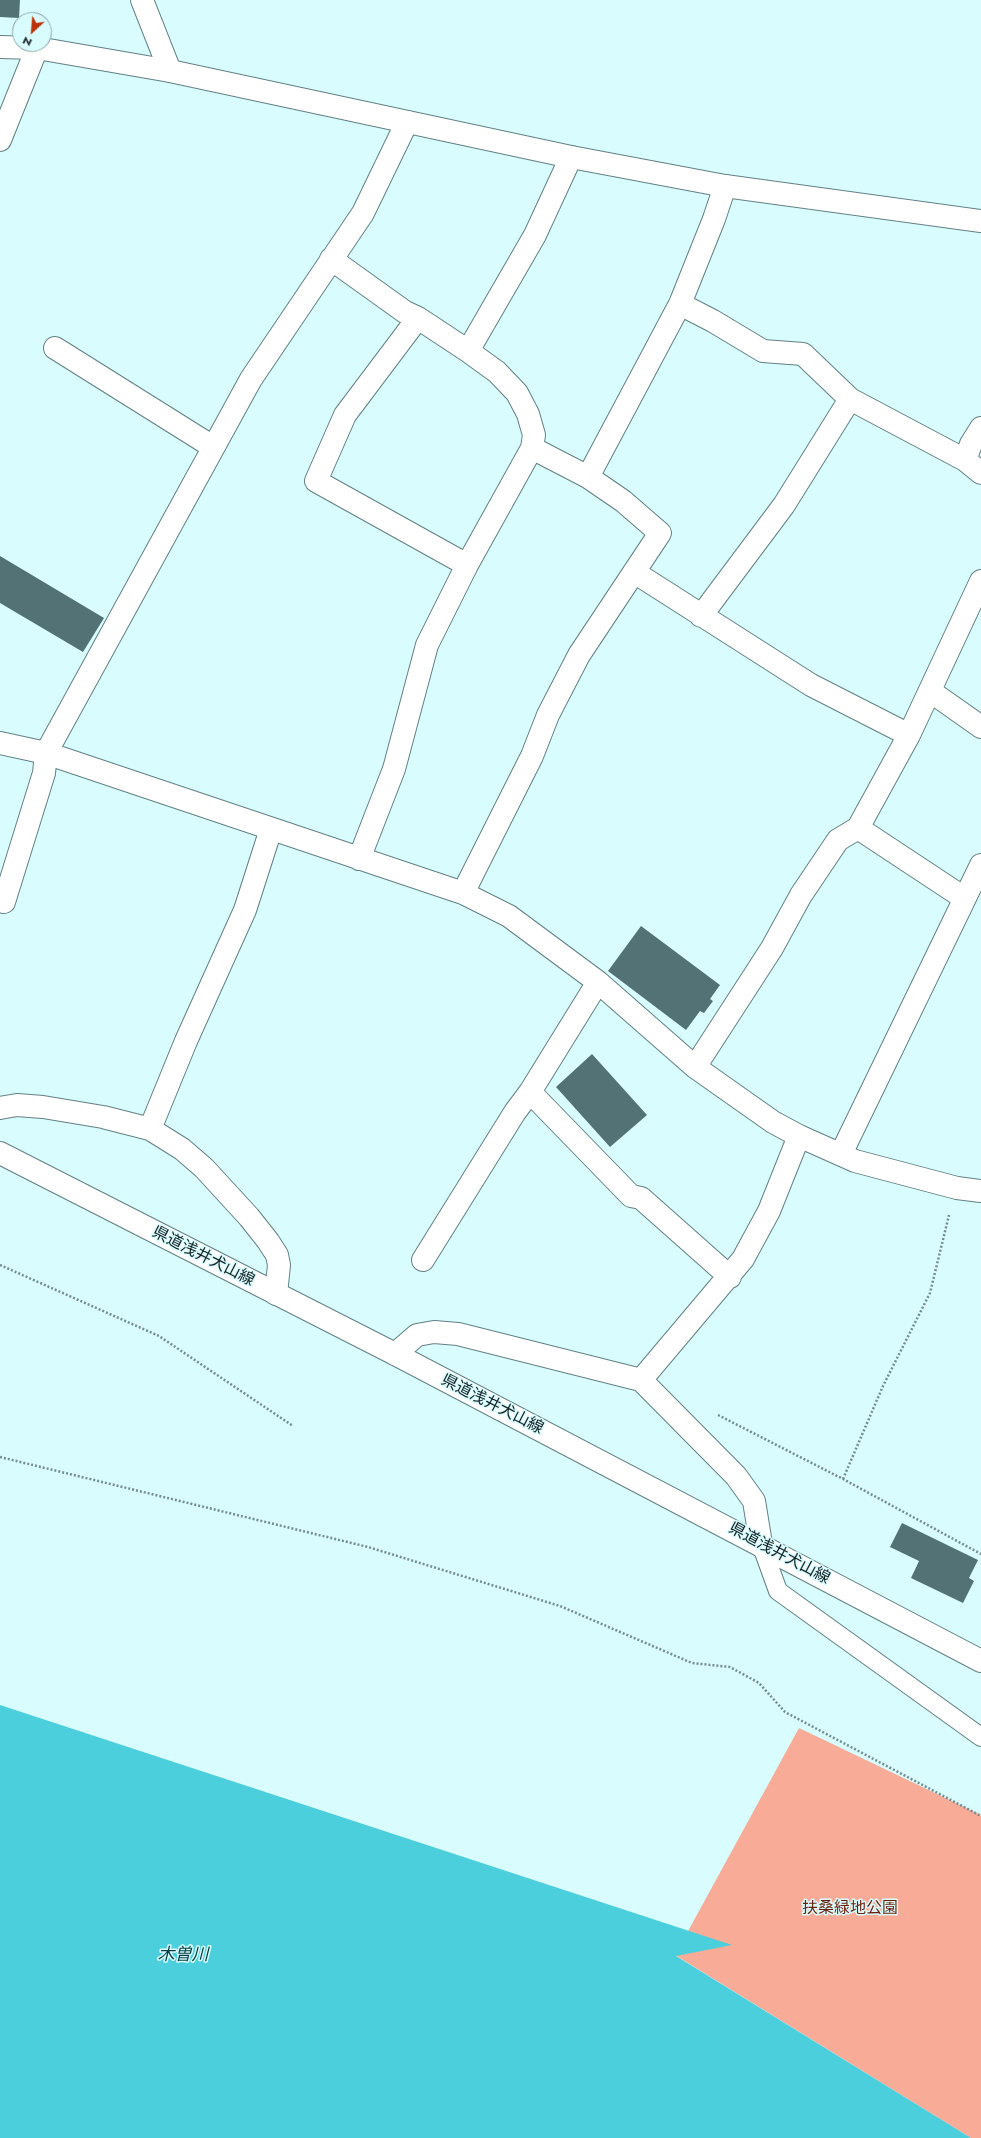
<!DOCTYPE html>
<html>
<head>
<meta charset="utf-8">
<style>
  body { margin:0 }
  #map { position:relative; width:981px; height:2138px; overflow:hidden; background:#d9fcff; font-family:Jost,sans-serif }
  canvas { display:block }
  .north { position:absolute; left:12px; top:12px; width:40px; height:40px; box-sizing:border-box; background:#d9fcff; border:1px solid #8aa4a7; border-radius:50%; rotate:206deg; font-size:11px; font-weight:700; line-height:16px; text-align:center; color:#142022 }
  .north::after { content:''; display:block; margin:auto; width:14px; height:18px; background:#bc3207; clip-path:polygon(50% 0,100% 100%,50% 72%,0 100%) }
</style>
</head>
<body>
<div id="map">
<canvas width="981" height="2138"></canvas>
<div class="north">N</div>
</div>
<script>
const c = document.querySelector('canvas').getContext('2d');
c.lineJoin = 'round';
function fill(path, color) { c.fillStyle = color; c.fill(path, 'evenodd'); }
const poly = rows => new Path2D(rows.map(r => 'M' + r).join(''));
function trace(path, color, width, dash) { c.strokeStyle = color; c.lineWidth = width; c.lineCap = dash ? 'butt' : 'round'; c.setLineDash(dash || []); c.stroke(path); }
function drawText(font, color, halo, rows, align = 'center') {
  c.font = font + ' Jost,"Noto Sans JP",sans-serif'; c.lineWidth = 3; c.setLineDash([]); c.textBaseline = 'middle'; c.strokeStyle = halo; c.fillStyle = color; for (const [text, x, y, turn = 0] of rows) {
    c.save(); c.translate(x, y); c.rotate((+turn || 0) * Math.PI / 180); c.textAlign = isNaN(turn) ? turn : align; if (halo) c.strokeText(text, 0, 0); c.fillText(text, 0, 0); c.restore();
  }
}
const green = poly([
  [799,1728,981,1815,981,2138,971,2138,675,1955]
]);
const water = poly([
  [0,1705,732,1945,676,1956,971,2138,0,2138]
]);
const building = poly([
  [0,0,20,0,19,18,0,17],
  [0,556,104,618,83,652,0,603],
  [641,926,720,985,710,999,713,1001,704,1013,700,1011,686,1030,608,971],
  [592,1054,647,1115,610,1147,556,1087],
  [902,1523,978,1560,969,1578,974,1581,963,1603,911,1578,919,1561,890,1547]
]);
const path = poly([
  [0,1265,159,1336,293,1426],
  [718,1415,843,1479,981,1554],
  [0,1457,368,1547,560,1606,692,1663,730,1667,759,1683,785,1712,981,1816],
  [843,1479,883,1386,930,1293,949,1215]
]);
const lane = poly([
  [761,1544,778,1591,981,1737]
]);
const street = poly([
  [142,0,170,71],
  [0,140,37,48],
  [331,259,405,312,418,318,468,351,497,372,517,393,528,414,534,435,532,448,467,565,427,645,394,769,359,859],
  [680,304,713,321,763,351,803,354,850,399,965,460],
  [418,318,345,415,316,481,467,565],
  [55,348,213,447],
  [468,351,535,235,571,157],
  [981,428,971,444,965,460,981,473],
  [588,477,680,304,714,219,725,186],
  [634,572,811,685,909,735],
  [701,616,784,505,850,399],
  [930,691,981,727],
  [0,743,46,753,463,893,509,916,598,982,695,1067,773,1122,799,1136,855,1161,957,1188,981,1191],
  [858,828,964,898],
  [271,829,245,910,186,1041,150,1129,182,1149,204,1168,249,1217,268,1241,277,1255,279,1265,276,1294],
  [463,893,532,756,548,715,579,655,660,533,623,501,588,477,532,448],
  [4,902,44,773,46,753,251,379,363,213,407,122],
  [695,1067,772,948,801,895,838,840,858,828,909,735,981,581],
  [530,1092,631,1196,641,1198,730,1277],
  [0,1108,17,1105,43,1107,103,1117,150,1129],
  [841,1154,981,865],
  [423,1260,515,1112,530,1092,598,982],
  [395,1354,417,1335,434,1332,458,1334,641,1380,743,1259,769,1211,799,1136],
  [641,1380,736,1476,754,1501,761,1544]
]);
const secondary = poly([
  [0,47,37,48,170,71,571,157,725,186,981,221],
  [0,1153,395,1354,981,1661]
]);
const streetNames = [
  ["県道浅井犬山線",203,1257,27],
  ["県道浅井犬山線",492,1405,27],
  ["県道浅井犬山線",779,1554,28]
];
const parkNames = [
  ["扶桑緑地公園",850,1909]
];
const waterNames = [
  ["木曽川",183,1956]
];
fill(green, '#f8ab97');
fill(water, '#4ccfdc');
fill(building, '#537275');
trace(lane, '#628184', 20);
trace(street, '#628184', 24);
trace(secondary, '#628184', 24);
trace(path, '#758d8f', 2.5, [2, 2]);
trace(lane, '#fff', 18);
trace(street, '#fff', 22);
trace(secondary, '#fff', 22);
drawText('16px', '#142022', '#d9fcff', streetNames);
drawText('16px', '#6c1e09', '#d9fcff', parkNames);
drawText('italic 17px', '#003f44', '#d9fcff', waterNames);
</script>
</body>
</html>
